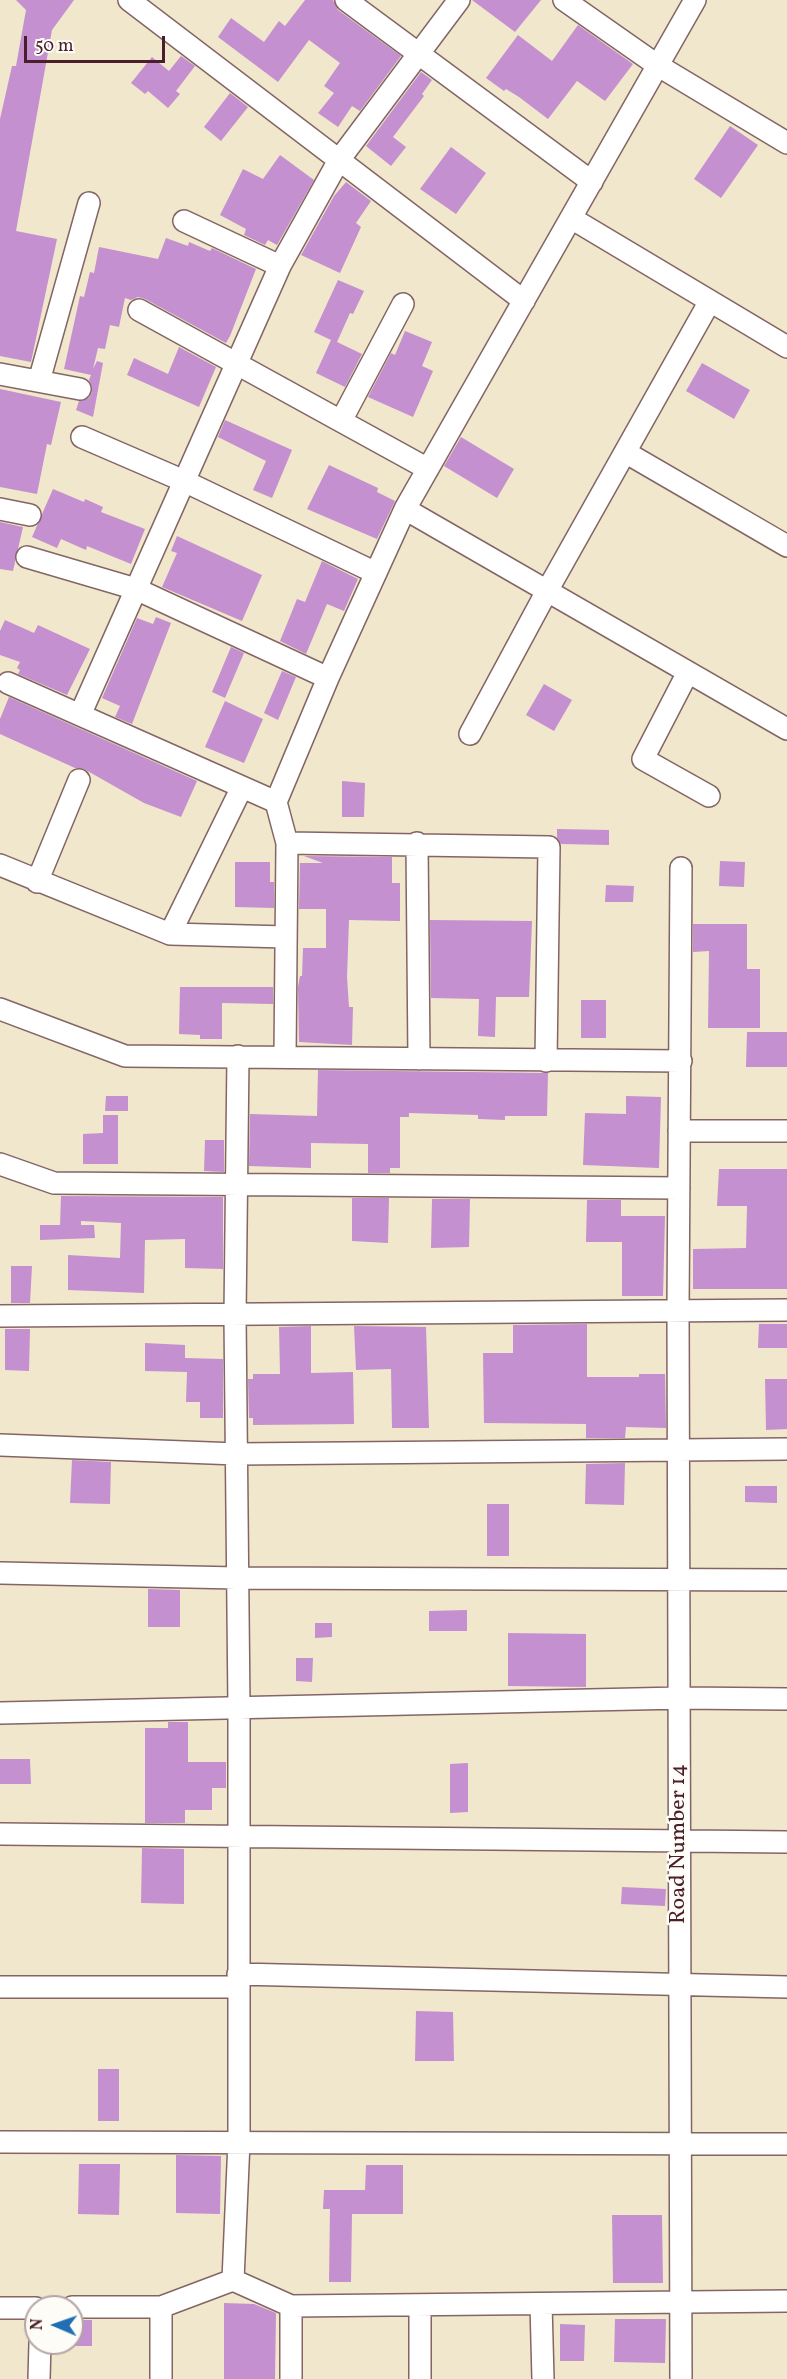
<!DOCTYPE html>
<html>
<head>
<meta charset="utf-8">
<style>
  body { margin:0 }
  #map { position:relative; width:787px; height:2379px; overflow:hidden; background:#f0e7cd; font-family:Vollkorn,serif }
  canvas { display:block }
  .north { position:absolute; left:24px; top:2295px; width:60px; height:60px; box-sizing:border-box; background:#fdfcf7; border:2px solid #b5a4a5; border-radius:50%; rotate:272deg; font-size:16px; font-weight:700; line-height:24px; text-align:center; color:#4a1f2b }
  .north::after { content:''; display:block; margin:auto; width:21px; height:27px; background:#1f6fb2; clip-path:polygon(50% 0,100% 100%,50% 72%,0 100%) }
  .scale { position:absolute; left:24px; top:36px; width:141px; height:27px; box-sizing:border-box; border:3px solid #4a1f2b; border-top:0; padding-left:8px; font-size:18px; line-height:21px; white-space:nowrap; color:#4a1f2b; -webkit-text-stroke:4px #fdfcf7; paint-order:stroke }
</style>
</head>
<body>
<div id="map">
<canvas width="787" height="2379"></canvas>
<div class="north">N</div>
<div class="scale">50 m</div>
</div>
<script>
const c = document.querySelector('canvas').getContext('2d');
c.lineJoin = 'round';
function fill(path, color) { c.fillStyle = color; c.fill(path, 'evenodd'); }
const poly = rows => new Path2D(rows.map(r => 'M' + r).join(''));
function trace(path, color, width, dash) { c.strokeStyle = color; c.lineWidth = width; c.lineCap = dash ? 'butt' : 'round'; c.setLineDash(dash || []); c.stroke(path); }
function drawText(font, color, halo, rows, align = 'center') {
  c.font = font + ' Vollkorn,serif'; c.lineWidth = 5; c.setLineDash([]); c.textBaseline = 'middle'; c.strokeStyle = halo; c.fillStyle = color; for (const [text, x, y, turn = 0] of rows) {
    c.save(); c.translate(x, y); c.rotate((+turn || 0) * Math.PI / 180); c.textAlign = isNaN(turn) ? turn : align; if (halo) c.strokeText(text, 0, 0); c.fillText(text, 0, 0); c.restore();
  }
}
const building = poly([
  [16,0,74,0,52,30,16,231,57,239,31,362,0,356,0,119,12,66,16,66,26,10],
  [305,0,333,0,338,10,401,56,360,111,352,106,338,127,318,113,334,93,324,86,340,63,309,40,278,82,218,37,231,18,264,42,279,21,285,26],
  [472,0,541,0,515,32],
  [578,25,633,64,605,101,577,81,548,119,519,97,506,89,504,91,486,78,518,35,552,61],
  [181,56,195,66,176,91,180,94,168,108,148,91,145,94,131,83,152,57,169,71],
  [421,72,432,80,422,94,424,96,393,137,406,147,391,166,366,146],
  [230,93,248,107,221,141,204,127],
  [730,126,758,145,721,198,694,179],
  [451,147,486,173,456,214,420,189],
  [280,155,314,180,277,245,268,240,265,245,244,235,246,229,220,215,243,169,263,179],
  [346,182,371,201,356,223,361,227,340,273,301,255,334,196],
  [166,238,188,246,189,242,210,251,212,248,256,269,230,336,226,343,145,299,138,297,131,300,125,298,119,327,110,325,105,349,98,348,93,369,97,361,103,363,93,417,76,410,79,401,89,398,92,392,89,380,91,375,64,369,80,296,84,297,90,272,94,273,99,247,158,259],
  [338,280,364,291,353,314,350,313,337,342,362,354,345,387,316,373,331,340,314,332],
  [405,331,432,342,422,366,433,371,413,417,368,397,391,353,395,355],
  [179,347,216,367,199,407,127,375,134,358,168,374],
  [702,363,750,390,734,419,686,391],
  [0,389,61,402,51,445,47,444,37,494,0,487],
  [225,420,292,450,272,498,253,490,266,461,218,437],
  [461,437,514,469,497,498,444,466],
  [329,465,378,488,377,492,395,501,377,539,307,509],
  [53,489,84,502,85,499,103,507,101,512,145,529,131,564,87,546,86,550,61,539,57,548,32,537],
  [0,522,23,527,13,571,0,569],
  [177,536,262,575,242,621,162,587,177,553,171,551],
  [322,561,358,579,344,611,327,604,306,654,280,641,297,599,305,602],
  [156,617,171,623,132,724,115,717,120,706,102,698,137,618,153,624],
  [5,620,34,633,38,625,90,649,67,695,18,674,20,670,17,668,20,662,0,655,0,631],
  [231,647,244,653,225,698,212,692],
  [282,671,296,677,278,720,264,713],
  [544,684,572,700,554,731,526,715],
  [9,697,197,781,181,817,144,803,84,769,75,768,0,734,0,719],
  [225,701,263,719,244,763,205,747],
  [342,781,365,783,364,817,342,817],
  [557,829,609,830,609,845,561,844,557,838],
  [304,856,392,857,392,883,400,883,400,921,349,920,347,977,349,1007,353,1007,352,1045,299,1042,298,987,300,976,302,976,303,948,326,948,326,909,299,909,300,863,323,863],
  [720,861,745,862,744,887,719,886],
  [235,862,270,862,270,882,274,882,274,908,235,907],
  [606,885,634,886,633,902,605,902],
  [430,920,532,921,529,997,496,997,495,1037,478,1036,479,999,431,998],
  [693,924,747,924,747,969,760,969,760,1028,708,1028,709,951,693,952],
  [180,987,273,987,273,1004,222,1003,222,1039,200,1039,200,1035,179,1034],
  [581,1000,606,1000,606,1038,581,1038],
  [747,1032,787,1032,787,1067,746,1067],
  [318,1070,548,1073,547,1116,505,1116,505,1120,478,1119,478,1115,409,1113,409,1117,400,1117,400,1168,390,1168,390,1173,368,1173,368,1144,311,1143,311,1168,249,1166,250,1114,317,1116],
  [106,1096,128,1096,128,1111,105,1111],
  [626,1096,661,1097,659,1168,583,1165,585,1113,626,1114],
  [103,1115,118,1115,118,1164,83,1164,83,1134,103,1133],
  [205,1140,224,1140,224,1172,204,1171],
  [719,1169,787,1169,787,1289,693,1289,693,1249,746,1248,747,1206,717,1206],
  [61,1196,223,1197,223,1269,185,1268,185,1239,145,1240,144,1293,68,1290,68,1255,120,1258,121,1223,81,1221,81,1225,94,1225,95,1238,40,1240,40,1225,60,1225],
  [352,1198,389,1198,388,1243,352,1241],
  [432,1199,470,1199,469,1247,431,1248],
  [587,1200,621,1200,621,1216,665,1216,663,1296,622,1296,622,1242,586,1242],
  [11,1266,32,1266,30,1303,11,1303],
  [587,1324,587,1377,639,1377,639,1374,665,1374,666,1428,626,1427,625,1438,586,1438,586,1424,484,1423,483,1353,513,1353,513,1325],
  [759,1324,787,1324,787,1348,758,1348],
  [311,1326,311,1373,353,1372,354,1424,253,1425,253,1418,249,1418,248,1379,253,1379,253,1374,280,1374,279,1327],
  [354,1326,426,1327,429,1428,392,1428,391,1369,356,1370],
  [5,1329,30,1329,29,1371,5,1370],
  [145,1343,185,1345,185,1358,223,1359,223,1418,200,1418,200,1402,186,1402,187,1372,145,1371],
  [765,1379,787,1379,787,1429,766,1430],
  [72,1460,111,1462,110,1504,70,1503],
  [625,1463,624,1505,585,1504,586,1464],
  [745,1486,777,1486,777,1503,745,1502],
  [487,1504,509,1504,509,1556,487,1556],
  [148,1589,180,1590,180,1627,148,1627],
  [467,1610,467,1631,429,1631,429,1611],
  [315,1623,332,1623,332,1637,315,1638],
  [508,1633,586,1634,586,1687,508,1686],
  [296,1658,313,1658,312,1682,296,1681],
  [168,1722,188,1722,188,1762,226,1762,226,1788,212,1788,212,1810,185,1810,185,1823,145,1823,145,1728,168,1728],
  [0,1759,30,1759,31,1784,0,1784],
  [468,1763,468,1812,450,1813,450,1764],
  [142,1848,184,1849,184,1904,141,1903],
  [622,1887,666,1889,665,1906,621,1904],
  [416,2011,453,2012,454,2061,415,2061],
  [98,2069,119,2069,119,2121,98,2121],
  [176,2155,221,2156,220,2214,176,2213],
  [79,2164,120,2164,119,2215,78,2214],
  [366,2165,403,2165,403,2214,352,2214,351,2282,329,2282,330,2209,323,2209,324,2190,365,2190],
  [612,2215,662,2215,663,2283,613,2283],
  [224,2303,254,2304,276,2313,275,2379,224,2379],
  [615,2319,666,2319,665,2363,614,2362],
  [72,2320,92,2320,92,2346,72,2346],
  [560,2324,585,2325,584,2361,560,2361]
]);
const minor = poly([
  [129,0,524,301],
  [346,0,592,182],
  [564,0,657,65,787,143],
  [571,218,787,347],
  [184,221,280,266],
  [139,310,428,469],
  [0,374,80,389],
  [39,381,89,203],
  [341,421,403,304],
  [82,437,184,481,376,573],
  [625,452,787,546],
  [0,509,30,515],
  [405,509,787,729],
  [27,557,136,589,328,678],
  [688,672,643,759,709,796],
  [8,683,276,802],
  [80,715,280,266,339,160,459,0],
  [470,734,547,591,710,301],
  [287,843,549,847,546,1061],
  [417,843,419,1059],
  [0,865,170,934,286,937],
  [37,882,79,780],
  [170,934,242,787],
  [0,1009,125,1056,681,1061],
  [285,1056,287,843,276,802,328,678,405,509,695,0],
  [679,1131,787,1131],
  [0,1164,54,1183,679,1188],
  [0,1316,787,1310],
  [0,1445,237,1454,787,1449],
  [0,1573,237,1578,787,1580],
  [0,1713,680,1698,787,1699],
  [0,1834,787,1842],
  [238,1974,787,1987],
  [0,1987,238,1987],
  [0,2142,787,2144],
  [233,2280,239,2141,239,1708,235,1316,238,1056],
  [541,2304,543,2379],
  [72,2307,161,2307,233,2280,291,2306,787,2301],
  [0,2308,36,2308],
  [39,2379,40,2343],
  [161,2379,161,2307],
  [291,2379,291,2306],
  [420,2379,420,2305],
  [681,2379,678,1309,681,868]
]);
const streetNames = [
  ["Road Number 14",680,1844,-90]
];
fill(building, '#c490cf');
trace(minor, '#846564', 24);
trace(minor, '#fff', 21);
drawText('22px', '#4a1f2b', '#fdfcf7', streetNames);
</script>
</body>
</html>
